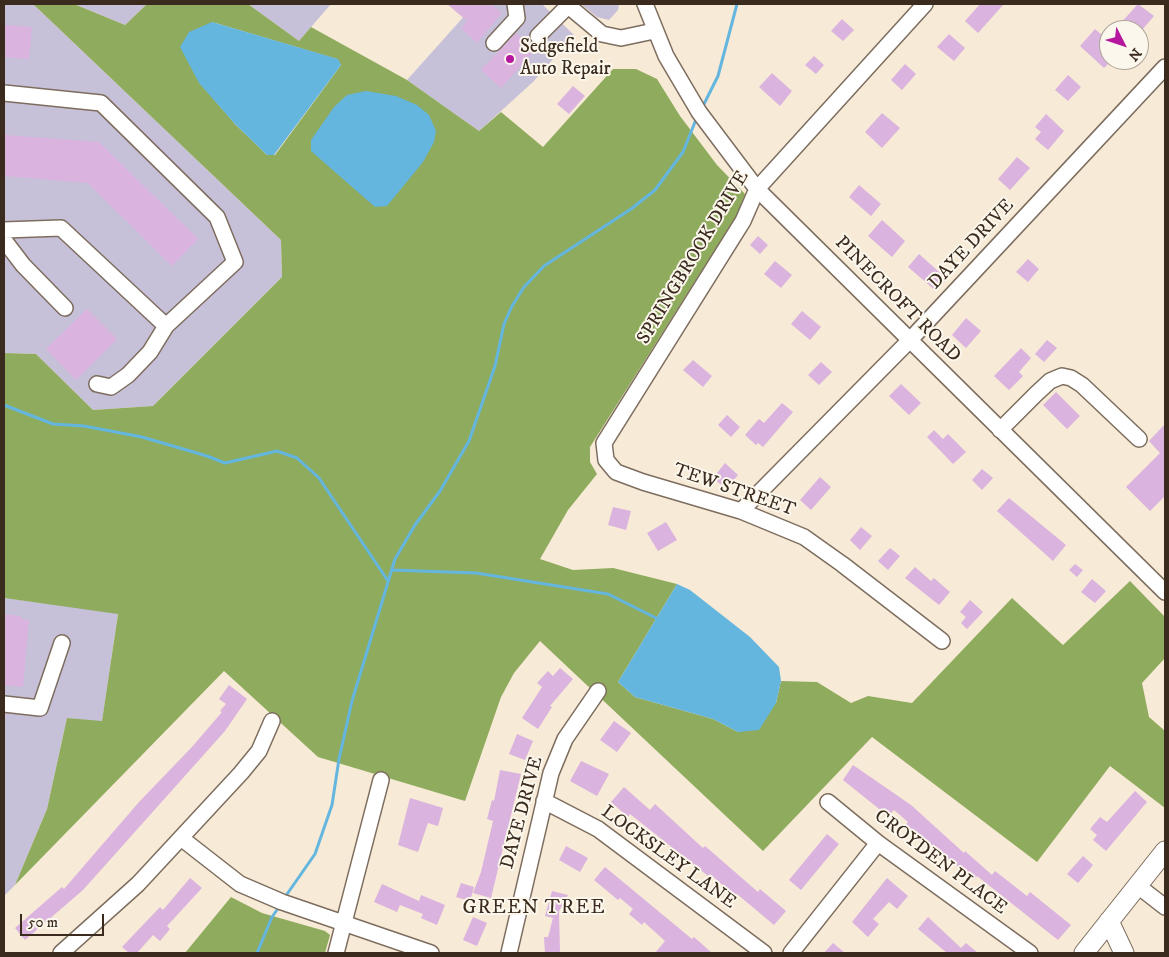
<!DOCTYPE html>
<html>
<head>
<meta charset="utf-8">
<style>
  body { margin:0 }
  #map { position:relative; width:1169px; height:957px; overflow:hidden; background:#f7ead6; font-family:"IM FELL DW Pica",serif }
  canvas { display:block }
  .frame { position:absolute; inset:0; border:5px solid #3b2a1e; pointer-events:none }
  .north { position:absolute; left:1099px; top:20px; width:50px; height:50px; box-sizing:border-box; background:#fbf7ec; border:1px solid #aea59a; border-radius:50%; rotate:131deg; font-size:14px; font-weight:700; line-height:20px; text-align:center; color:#3b2a1e }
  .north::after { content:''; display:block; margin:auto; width:18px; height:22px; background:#b5179e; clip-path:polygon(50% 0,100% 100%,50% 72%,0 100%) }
  .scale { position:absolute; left:20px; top:914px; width:84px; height:22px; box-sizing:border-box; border:2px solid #3b2a1e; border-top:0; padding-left:6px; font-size:15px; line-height:18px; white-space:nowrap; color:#3b2a1e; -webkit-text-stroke:4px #fbf7ec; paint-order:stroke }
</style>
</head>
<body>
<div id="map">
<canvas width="1169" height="957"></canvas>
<div class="frame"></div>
<div class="north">N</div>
<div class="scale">50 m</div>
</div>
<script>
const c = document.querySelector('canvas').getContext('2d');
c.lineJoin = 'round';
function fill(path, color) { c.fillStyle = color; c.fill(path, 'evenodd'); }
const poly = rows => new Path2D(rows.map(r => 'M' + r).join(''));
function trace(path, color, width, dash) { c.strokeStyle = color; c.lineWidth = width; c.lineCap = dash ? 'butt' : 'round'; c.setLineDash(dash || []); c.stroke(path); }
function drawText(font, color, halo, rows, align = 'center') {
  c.font = font + ' "IM FELL DW Pica",serif'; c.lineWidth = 4; c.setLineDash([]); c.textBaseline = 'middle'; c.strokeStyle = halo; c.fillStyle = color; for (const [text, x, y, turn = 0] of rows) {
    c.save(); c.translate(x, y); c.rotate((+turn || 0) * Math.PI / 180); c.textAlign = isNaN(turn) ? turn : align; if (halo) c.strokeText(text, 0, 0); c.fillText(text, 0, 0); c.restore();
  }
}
const industrial = poly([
  [4,4,33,4,281,240,282,277,153,406,93,410,36,354,4,353],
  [74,4,147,4,125,25],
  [248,4,331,4,299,41],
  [475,4,542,4,574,35,533,82,479,131,407,80],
  [581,4,619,4,618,10,609,20,597,17],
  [4,598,118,613,102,722,67,718,47,809,15,885,4,896]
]);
const forest = poly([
  [33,4,74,4,125,25,147,4,248,4,299,41,311,27,407,80,479,131,501,112,543,147,613,69,636,69,657,79,680,116,717,165,745,194,737,215,590,447,590,462,597,474,568,510,540,559,573,570,613,568,677,584,618,682,635,697,713,719,738,732,776,703,781,681,817,682,851,703,868,696,912,703,1012,598,1063,645,1130,581,1165,617,1165,658,1142,683,1149,717,1165,731,1165,808,1110,766,1037,862,872,737,763,851,540,641,514,673,501,697,465,801,318,757,224,671,15,885,47,809,67,718,102,721,118,614,4,598,4,353,36,354,93,410,153,406,282,277,281,240],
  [212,22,337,59,341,65,275,155,267,155,235,124,200,83],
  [231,897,262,913,325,931,330,935,325,953,185,953]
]);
const water = poly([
  [212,22,338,59,341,65,274,155,267,155,235,124,199,83,180,47,189,32],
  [366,91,396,96,417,105,429,115,436,131,434,142,423,162,387,206,375,207,311,151,311,140,334,107,347,95],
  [677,584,690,590,750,637,779,667,781,681,776,703,759,730,738,732,713,719,635,697,618,682]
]);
const stream = poly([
  [702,108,718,76,737,4],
  [4,405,53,424,84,426,142,437,207,456,225,463,277,451,297,458,319,478,388,581],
  [392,570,476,573,608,594,656,618,659,622],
  [285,897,315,854,332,805,339,759,352,701,395,559,415,525,440,491,469,441,495,366,504,324,512,306,524,287,544,266,631,209,655,190,683,152,697,117],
  [257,953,272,917,279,907]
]);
const building = poly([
  [447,4,491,4,502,13,477,43,461,28,467,21],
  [980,4,1004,4,978,33,965,21],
  [1138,4,1154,16,1142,30,1123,30,1118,26],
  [842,19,854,30,843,41,831,31],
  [4,25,32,27,29,59,4,57],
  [1095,29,1109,41,1109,63,1104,68,1080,46],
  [516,33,535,50,501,88,481,70],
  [949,34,965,48,954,61,937,47],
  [814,56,824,65,816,74,805,65],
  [905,64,916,74,902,90,891,80],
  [772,73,792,91,780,106,759,87],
  [1068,75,1081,87,1068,101,1055,90],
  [573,86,585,96,569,114,557,104],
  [882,113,900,128,882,148,865,132],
  [1046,114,1064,131,1048,150,1035,139,1041,132,1035,127],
  [4,135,99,142,198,239,172,266,88,183,4,176],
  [1017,157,1030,168,1010,190,998,179],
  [859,185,881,204,871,216,849,197],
  [882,220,905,241,892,257,868,236],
  [758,236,768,245,760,254,750,245],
  [919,254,947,279,936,291,908,267],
  [1028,259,1039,269,1028,282,1016,272],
  [775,261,792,275,781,288,764,274],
  [87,309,117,339,76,380,46,349],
  [802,311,821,327,810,340,791,324],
  [966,318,981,331,966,348,952,335],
  [1047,340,1057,348,1044,362,1035,354],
  [1021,348,1031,358,1019,372,1023,376,1009,390,994,376],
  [693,360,712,376,703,387,683,370],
  [821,362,832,372,819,385,808,375],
  [901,384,921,403,909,415,889,396],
  [1056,392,1080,416,1067,429,1043,405],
  [782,403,793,412,763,447,758,443,756,445,745,435,759,419,764,423],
  [727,415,740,427,731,437,718,425],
  [1165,424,1165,496,1150,511,1126,487,1160,453,1149,441],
  [934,430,943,439,948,434,966,452,953,464,927,437],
  [725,463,738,475,726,489,713,478],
  [982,469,993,478,982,490,972,480],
  [820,477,831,487,811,510,800,500],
  [1009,498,1066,545,1053,561,997,511],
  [613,507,631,511,626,530,608,525],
  [666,522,677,540,658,551,647,533],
  [861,527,872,536,860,550,850,540],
  [890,548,900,556,888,570,878,561],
  [1075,564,1083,570,1077,577,1069,570],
  [915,567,931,581,934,578,950,592,939,605,905,578],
  [1092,579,1106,591,1095,603,1081,592],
  [970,600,983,612,967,629,961,623,966,617,960,612],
  [4,614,21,616,21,619,29,620,23,687,4,685],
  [560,668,573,679,550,706,552,707,538,729,522,718,542,687,537,683,548,671,553,676],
  [229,685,247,699,225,731,83,890,25,940,15,928,62,887,64,889,139,802,191,748,222,712,220,711,226,704,219,699],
  [614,721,631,733,617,752,600,740],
  [517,734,533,741,525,760,509,754],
  [581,761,609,774,597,796,570,781],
  [853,765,911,805,964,853,965,851,992,875,995,871,1027,896,1030,892,1071,925,1058,940,977,876,974,880,919,835,916,838,904,827,908,822,894,810,888,816,843,780],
  [500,770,521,774,491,898,473,893,481,872,493,821,487,819,492,800,494,801],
  [624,787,650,810,655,804,703,848,705,846,758,892,760,889,786,911,774,925,737,894,735,896,710,874,708,876,630,814,628,817,611,802],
  [1135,791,1147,802,1106,851,1093,840,1097,835,1090,829,1100,817,1107,822],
  [410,798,443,808,438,826,428,823,418,852,398,845],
  [827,834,839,844,801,890,789,880],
  [566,846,588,858,580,872,559,860],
  [1083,856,1093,865,1078,883,1067,874],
  [605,867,692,939,694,937,712,953,655,953,665,941,644,922,642,925,629,914,633,909,620,898,618,900,594,880],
  [190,878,202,888,167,926,170,929,160,941,153,935,137,953,129,953,122,947,160,907,163,910],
  [887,878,908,896,897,909,889,902,873,919,879,924,868,937,852,922],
  [461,883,474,887,470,901,456,897],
  [382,884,419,901,421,895,445,905,437,925,421,918,423,914,400,905,397,912,374,902],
  [552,891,568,895,559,911,560,953,545,953,544,937,548,937,553,918,545,916],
  [473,917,487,923,477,946,463,940],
  [928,917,961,948,966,943,978,953,947,953,918,929],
  [833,943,845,953,824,953]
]);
const minor = poly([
  [566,4,602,34,621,38,654,31],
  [645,4,666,56,699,112,757,189,1165,592],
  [925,4,757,189,743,221,604,443,606,460,616,472,643,482,741,511,804,537,842,564,942,641],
  [538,36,568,6],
  [494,43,517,18,515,4],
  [4,93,101,103,217,217,235,262,166,326,61,228,4,230],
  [4,240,23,265,65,308],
  [97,384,111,387,128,375,150,352,166,326],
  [1000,430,1036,394,1050,381,1062,376,1071,378,1082,385,1139,439],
  [741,511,909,341,1165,67],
  [4,704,40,708,62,643],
  [544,801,598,829,764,953],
  [828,802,878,843,1030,953],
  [181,838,240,884,282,902,431,953],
  [1138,886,1165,907],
  [61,953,138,884,241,773,259,751,272,721],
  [336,953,381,780],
  [509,953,551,773,565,739,598,691],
  [791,953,878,843]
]);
const major = poly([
  [1109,921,1124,953],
  [1084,953,1165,851]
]);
const markers = [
  [510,59,5,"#b5179e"]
];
const poiNames = [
  ["Sedgefield",520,48],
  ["Auto Repair",520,70]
];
const streetNames = [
  ["DAYE DRIVE",972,245,-47],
  ["SPRINGBROOK DRIVE",694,258,-59],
  ["PINECROFT ROAD",897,300,45],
  ["TEW STREET",734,491,19],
  ["DAYE DRIVE",523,813,-75],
  ["LOCKSLEY LANE",668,858,36],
  ["CROYDEN PLACE",940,863,37]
];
const neighbourhoodNames = [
  ["GREEN TREE",534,909]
];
fill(industrial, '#c7c0d9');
fill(forest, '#8fab5d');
fill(water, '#64b6df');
trace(stream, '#64b6df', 3);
fill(building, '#dab3df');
trace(minor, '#7d6d5e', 18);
trace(major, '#7d6d5e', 21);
trace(minor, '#fff', 15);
trace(major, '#fff', 19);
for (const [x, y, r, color] of markers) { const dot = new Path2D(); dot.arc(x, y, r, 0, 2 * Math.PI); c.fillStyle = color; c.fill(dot); trace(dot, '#fbf7ec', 2); }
drawText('19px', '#3b2a1e', '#fbf7ec', poiNames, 'left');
drawText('19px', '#3b2a1e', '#fbf7ec', streetNames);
c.letterSpacing = '1px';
drawText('20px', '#3b2a1e', '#fbf7ec', neighbourhoodNames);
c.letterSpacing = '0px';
</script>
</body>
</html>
